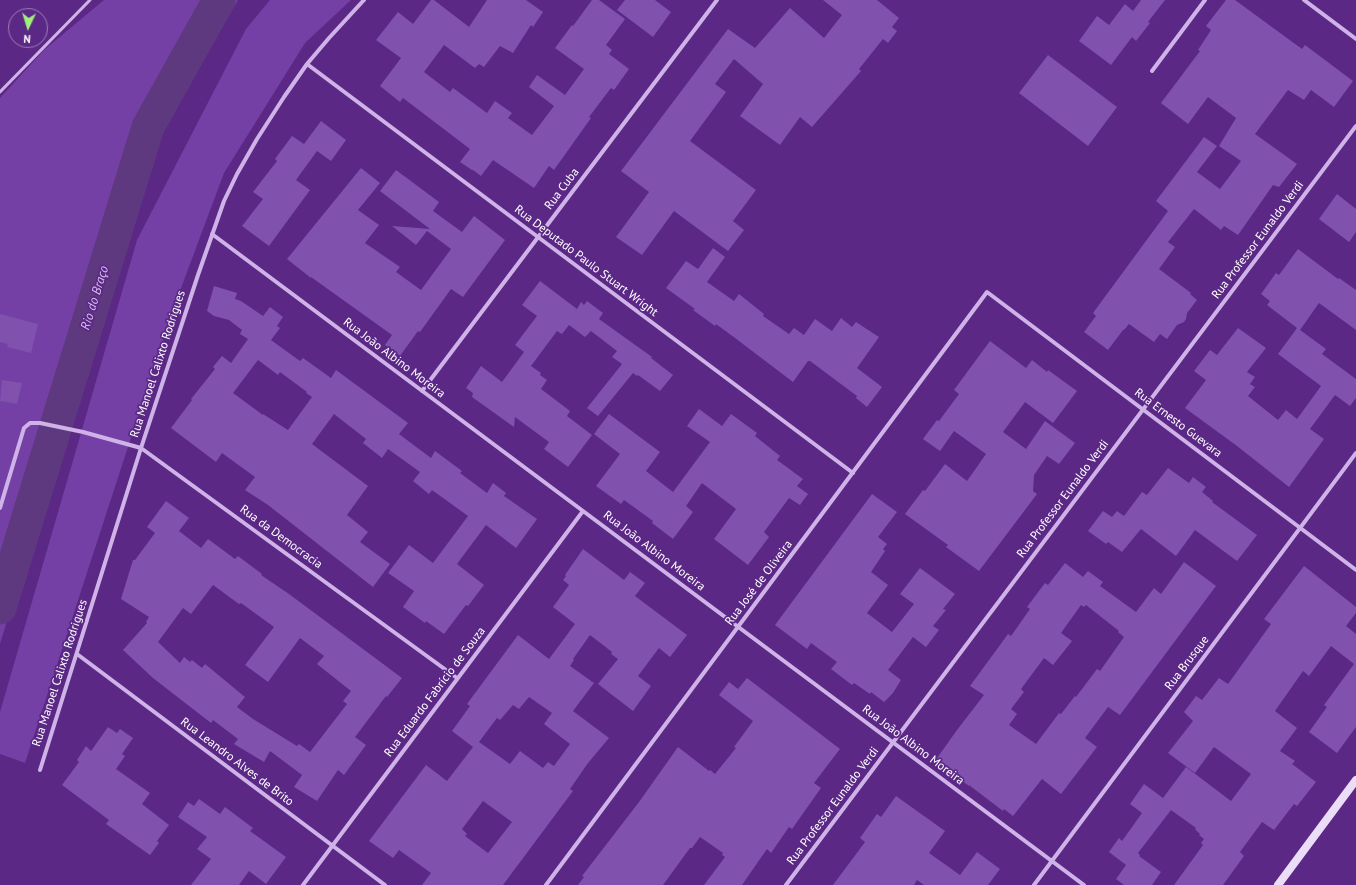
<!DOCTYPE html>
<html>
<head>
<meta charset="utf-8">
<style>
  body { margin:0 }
  #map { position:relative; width:1356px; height:885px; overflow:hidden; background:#5b2886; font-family:"PT Sans",sans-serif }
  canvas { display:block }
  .north { position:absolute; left:8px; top:8px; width:40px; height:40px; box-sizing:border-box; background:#5b2886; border:1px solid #9d7eb6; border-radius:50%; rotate:184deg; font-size:11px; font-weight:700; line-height:16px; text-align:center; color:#fff }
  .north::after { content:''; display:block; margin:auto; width:14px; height:18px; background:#9ff07a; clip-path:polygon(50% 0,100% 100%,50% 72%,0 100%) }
</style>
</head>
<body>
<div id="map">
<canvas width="1356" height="885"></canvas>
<div class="north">N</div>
</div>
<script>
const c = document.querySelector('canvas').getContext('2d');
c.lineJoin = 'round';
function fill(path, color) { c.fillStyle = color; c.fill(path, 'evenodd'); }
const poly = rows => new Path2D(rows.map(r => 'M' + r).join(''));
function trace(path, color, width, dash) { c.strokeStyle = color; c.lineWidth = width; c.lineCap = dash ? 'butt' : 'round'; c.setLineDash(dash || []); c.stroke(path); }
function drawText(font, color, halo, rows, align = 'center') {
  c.font = font + ' "PT Sans",sans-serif'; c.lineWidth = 3.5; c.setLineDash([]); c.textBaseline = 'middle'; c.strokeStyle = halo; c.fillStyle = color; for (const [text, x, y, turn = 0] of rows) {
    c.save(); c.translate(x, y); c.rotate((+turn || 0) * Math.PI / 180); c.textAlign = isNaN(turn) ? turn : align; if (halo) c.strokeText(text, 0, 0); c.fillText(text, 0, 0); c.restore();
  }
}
const green = poly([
  [104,0,238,0,160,134,94,333,0,644,0,98,44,50],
  [270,0,351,0,305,43,224,173,171,315,25,763,0,754,0,712,137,240,246,29]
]);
const river = poly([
  [0,608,148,127,219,0]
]);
const building = poly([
  [431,0,434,0,469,27,487,0,526,0,543,12,533,27,531,25,513,53,500,46,484,67,479,64,475,68,444,45,424,72,450,92,453,88,487,113,495,101,512,113,508,118,532,135,554,106,529,87,537,75,565,95,584,69,555,48,572,25,573,26,592,0,599,0,625,19,606,45,612,50,609,54,629,69,614,90,611,88,589,117,591,118,554,170,549,166,534,188,493,160,481,176,473,170,472,170,460,162,470,149,403,98,400,102,380,86,401,58,376,40,398,12,413,24],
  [625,0,655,0,671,12,653,37,617,10],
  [823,0,877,0,899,18,892,27,897,31,888,43,883,39,859,69,861,71,812,127,800,117,780,145,740,116,763,84,734,59,715,84,726,92,690,141,756,190,733,221,744,230,728,251,674,211,642,255,616,237,649,192,621,171,728,29,755,48,790,8,824,38,842,15],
  [1141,0,1165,0,1148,22,1150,23,1136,41,1132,37,1111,65,1079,41,1097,16,1109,25,1125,4,1133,11],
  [1226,0,1235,0,1302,49,1305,45,1353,81,1334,107,1311,90,1304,100,1288,90,1255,134,1297,164,1279,187,1273,185,1238,235,1224,226,1221,230,1194,209,1168,242,1175,247,1159,269,1191,293,1190,294,1197,300,1187,313,1186,319,1184,322,1177,325,1167,339,1160,334,1154,342,1129,324,1124,330,1123,330,1108,350,1084,332,1096,316,1093,313,1168,211,1156,201,1204,137,1217,146,1197,172,1220,189,1241,161,1219,146,1236,118,1208,97,1188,124,1161,103,1200,51,1198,50,1211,30,1206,26],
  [1048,55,1117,107,1088,146,1019,93],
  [321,121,346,140,331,161,317,151,296,180,310,190,269,246,242,226,263,199,253,192,277,161,275,159,292,136,304,144],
  [361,168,380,183,358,210,379,225,365,243,400,267,396,272,421,290,451,249,427,231,416,245,392,226,430,229,380,191,396,170,439,202,433,211,462,232,474,216,505,240,463,297,451,289,420,332,418,331,400,356,385,345,392,335,311,277,311,278,287,259],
  [1337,194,1356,209,1356,232,1349,242,1319,219],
  [713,248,725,257,707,282,734,301,739,294,764,314,763,316,789,334,794,328,804,335,815,319,832,331,841,318,852,327,856,322,879,337,857,368,882,387,867,407,856,398,857,396,810,361,808,361,793,382,735,338,716,324,715,326,693,310,695,309,666,288,686,261,698,269],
  [1298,249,1338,279,1339,278,1356,290,1356,330,1319,303,1300,330,1326,349,1322,354,1356,379,1356,398,1350,406,1335,395,1310,429,1324,439,1289,487,1237,446,1185,408,1206,380,1194,371,1210,350,1217,355,1238,328,1266,348,1247,372,1255,377,1250,384,1255,387,1248,396,1278,420,1286,410,1297,419,1321,386,1278,354,1297,328,1267,305,1270,301,1261,294,1276,273,1279,275],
  [540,281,577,309,581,302,584,305,587,301,603,313,599,319,652,357,651,358,673,375,660,391,638,375,637,376,633,373,598,416,587,408,622,364,612,357,617,351,591,331,585,337,569,325,562,334,557,331,531,366,541,373,540,375,547,380,541,389,570,411,567,416,592,435,568,467,544,449,549,442,515,417,514,427,472,397,473,393,466,388,481,366,502,382,524,352,515,345,537,316,522,305],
  [214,286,237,293,235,299,241,301,263,316,270,307,283,317,277,326,280,328,271,340,300,361,303,358,331,378,336,370,408,423,399,434,431,458,435,451,462,471,460,473,487,493,493,483,506,493,504,496,537,519,516,548,486,525,457,564,484,585,468,606,466,605,444,634,426,621,425,623,403,607,414,591,388,573,409,545,433,563,468,516,432,490,429,494,413,481,420,472,388,449,382,458,363,443,366,439,334,414,312,444,368,486,347,515,368,532,360,542,390,564,373,587,268,505,245,490,255,477,222,453,216,462,171,428,192,400,191,399,215,369,213,367,222,356,231,363,248,339,240,334,242,330,229,320,214,316,207,311],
  [258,360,278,375,280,372,307,392,306,393,312,397,288,430,263,414,263,415,233,393],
  [0,314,38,324,31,353,7,347,8,344,0,342],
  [990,341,1026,368,1032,360,1047,372,1048,370,1077,391,1053,423,1025,402,1003,432,1026,449,1045,421,1075,443,1059,464,1047,456,1034,475,1033,491,1037,494,979,571,946,547,948,545,905,514,923,490,925,491,945,464,967,481,986,454,954,431,940,451,923,439,937,420,939,421,959,394,954,390],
  [2,380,22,383,17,404,0,401],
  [699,409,722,426,731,414,757,433,755,436,780,456,777,460,803,479,797,486,808,494,800,505,789,498,764,532,769,537,748,565,714,539,736,509,702,483,686,506,693,512,673,539,652,523,653,521,624,500,621,504,596,486,620,454,594,434,609,414,660,452,646,471,673,492,710,442,687,426],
  [1168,468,1189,483,1193,477,1206,487,1202,492,1213,501,1212,502,1257,535,1237,561,1195,530,1176,556,1141,529,1122,552,1108,542,1106,544,1088,531,1103,511,1112,517,1117,511,1124,516,1142,492,1147,495],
  [872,494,897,512,878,537,887,544,883,549,885,551,871,572,888,585,867,613,892,632,914,604,900,594,920,568,955,594,943,609,946,610,933,626,939,630,926,647,913,637,888,670,901,680,893,693,884,702,871,692,870,694,854,683,852,685,831,669,837,662,811,643,807,649,775,625],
  [166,501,189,518,179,531,201,548,208,539,235,559,238,556,262,574,261,575,289,594,402,678,387,697,386,696,355,737,366,745,344,775,338,770,317,801,294,787,302,775,270,751,264,762,234,744,238,739,213,720,211,723,153,678,123,650,147,623,146,622,149,617,121,599,133,560,135,560,155,533,147,527],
  [213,585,239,604,241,603,274,627,245,665,268,682,300,638,324,656,317,664,351,691,343,701,347,704,310,752,299,744,297,746,253,719,237,707,245,697,205,664,202,668,192,660,190,662,184,657,180,663,158,642,183,608,191,614],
  [583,549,624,580,630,572,645,583,635,596,687,635,670,657,659,648,638,676,651,686,633,711,598,684,618,659,611,654,612,652,590,635,573,659,574,660,570,666,594,683,573,711,609,738,588,763,570,789,573,791,503,885,422,885,431,873,399,850,393,858,369,841,426,765,447,781,473,747,452,731,470,706,467,704,518,635,549,659,575,624,553,607,569,585,563,580,566,576,565,575],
  [529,697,552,713,544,724,570,744,554,766,548,762,543,768,520,751,510,764,479,742,497,718,500,720,513,705,519,709],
  [483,801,512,822,488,853,465,836,467,834,462,829],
  [1184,562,1216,586,1120,715,1108,707,1085,738,1097,747,1061,794,1042,779,1013,816,1004,809,1003,811,969,785,969,786,935,761,957,730,984,695,970,686,1008,634,1011,636,1030,609,1027,607,1045,583,1048,585,1065,563,1083,577,1088,571,1103,582,1100,586,1136,612,1154,588,1161,594],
  [1081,605,1084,607,1086,605,1119,631,1118,632,1124,637,1100,671,1097,669,1076,697,1075,696,1061,714,1059,713,1036,744,1009,725,1017,714,1011,709,1024,692,1021,689,1044,658,1053,665,1072,641,1061,633],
  [1304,566,1356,607,1356,613,1346,626,1356,634,1356,727,1337,753,1309,732,1327,707,1324,705,1354,664,1331,646,1309,676,1303,671,1275,711,1297,728,1280,751,1295,761,1292,764,1316,782,1297,806,1294,804,1274,830,1262,822,1240,852,1244,856,1223,885,1174,885,1203,845,1201,843,1204,839,1199,835,1200,834,1195,829,1196,828,1171,810,1138,853,1140,855,1139,856,1161,872,1152,885,1124,885,1116,879,1126,865,1109,852,1119,838,1122,841,1142,813,1130,804,1144,784,1163,798,1186,767,1231,801,1251,774,1214,747,1195,773,1168,753,1193,721,1184,712,1196,696,1202,700,1219,678,1228,684,1271,624,1264,619],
  [747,678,840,749,814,783,821,788,792,829,789,827,771,853,767,849,742,885,704,885,725,857,722,855,723,853,700,837,692,848,690,848,663,885,578,885,584,877,582,876,639,802,678,747,709,771,710,770,715,774,736,748,734,747,753,721,719,695,729,682,738,689],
  [108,727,117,733,120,729,133,738,122,754,125,756,116,769,150,793,142,804,169,825,157,841,159,843,150,855,106,824,109,820,62,785,79,762,77,760,86,746,91,751],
  [896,796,945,831,929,853,960,875,977,852,1000,869,988,885,924,885,917,880,914,885,833,885,865,842,860,838,877,814,881,817],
  [199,799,220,814,225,807,253,828,250,831,286,857,266,884,249,871,239,885,191,885,211,859,197,849,207,837,178,817,188,802,194,806]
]);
const lane = poly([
  [0,92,90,0]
]);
const street = poly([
  [1304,0,1356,39],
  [307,64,853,473],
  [1152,71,1205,0],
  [212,234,1084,885],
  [422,391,717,0],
  [0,508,24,428,30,423,40,423,83,432,141,448,457,678],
  [77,654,385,885],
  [40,770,141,448,198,275,224,201,237,174,257,139,284,97,307,64,329,38,364,0],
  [303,885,583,511],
  [546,885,987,292,1356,570],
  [786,885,1356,126],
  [1034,885,1356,453]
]);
const secondary = poly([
  [1278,885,1356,780]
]);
const streetNames = [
  ["Rua Cuba",562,189,-53],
  ["Rua Professor Eunaldo Verdi",1258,240,-53],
  ["Rua Deputado Paulo Stuart Wright",586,261,37],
  ["Rua João Albino Moreira",394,358,37],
  ["Rua Manoel Calixto Rodrigues",158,364,-72],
  ["Rua Ernesto Guevara",1178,423,37],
  ["Rua Professor Eunaldo Verdi",1063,499,-53],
  ["Rua da Democracia",281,537,36],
  ["Rua João Albino Moreira",654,551,37],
  ["Rua José de Oliveira",759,583,-53],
  ["Rua Brusque",1187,663,-53],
  ["Rua Manoel Calixto Rodrigues",60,673,-72],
  ["Rua Eduardo Fabrício de Souza",435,692,-53],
  ["Rua João Albino Moreira",913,745,37],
  ["Rua Leandro Alves de Brito",237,762,37],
  ["Rua Professor Eunaldo Verdi",833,806,-53]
];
const waterNames = [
  ["Rio do Braço",95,298,-73]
];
fill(green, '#7440a5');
trace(river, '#5f397f', 33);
fill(building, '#8151ae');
trace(lane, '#cfb3e8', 3);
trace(street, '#cfb3e8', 4);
trace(secondary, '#ebddf7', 8);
drawText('12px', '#fff', '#5b2886', streetNames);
drawText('italic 13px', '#d8bfef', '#5b2886', waterNames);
</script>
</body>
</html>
